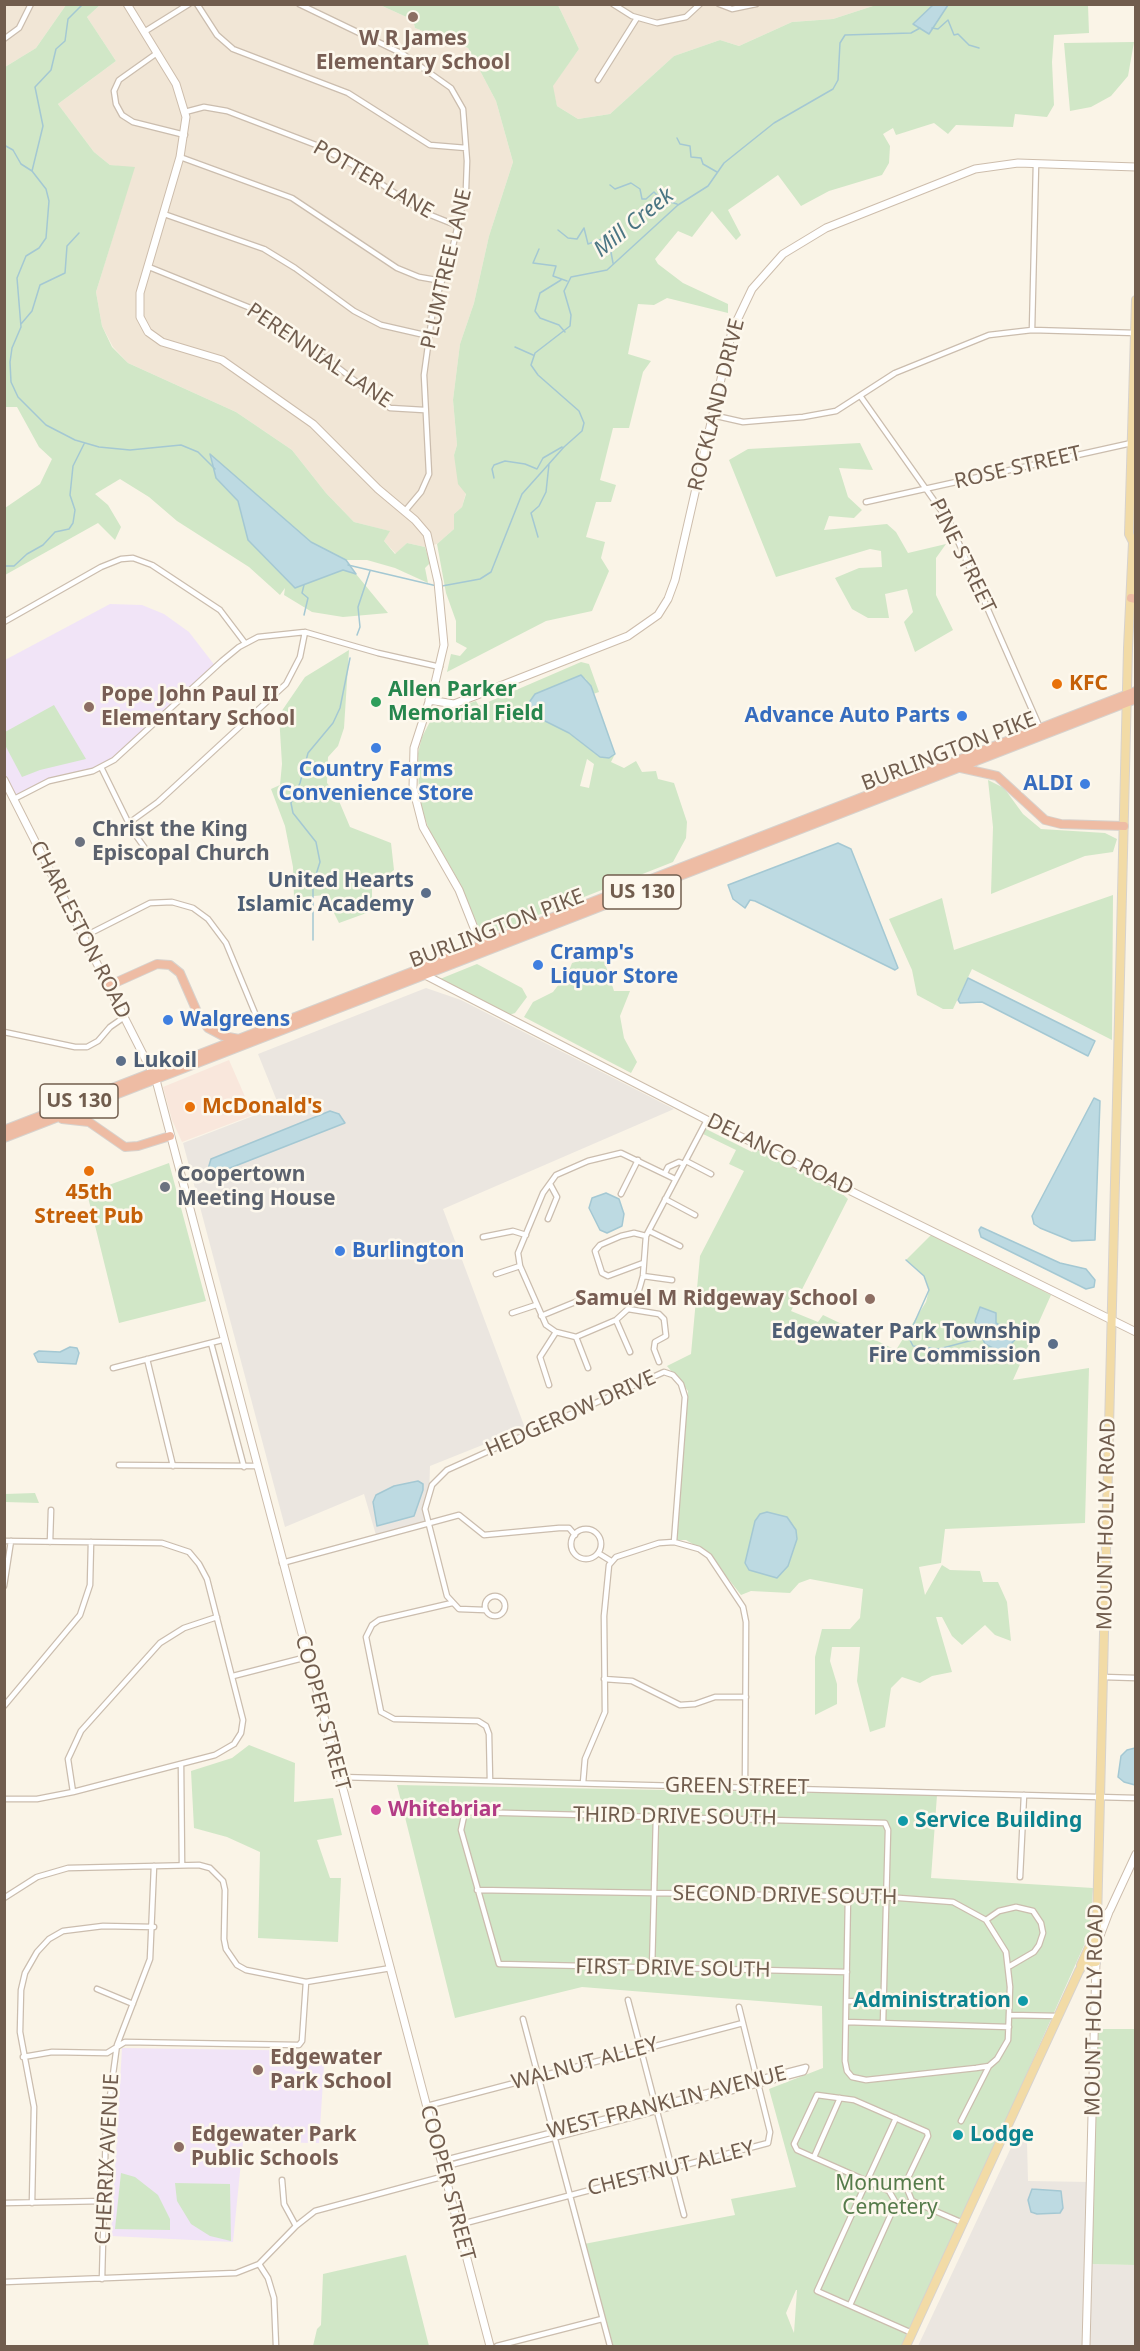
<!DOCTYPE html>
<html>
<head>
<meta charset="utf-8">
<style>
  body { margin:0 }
  #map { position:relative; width:1140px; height:2351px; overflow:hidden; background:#faf4e7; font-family:"Noto Sans",sans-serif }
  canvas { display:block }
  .frame { position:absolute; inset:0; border:6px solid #715d4e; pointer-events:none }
</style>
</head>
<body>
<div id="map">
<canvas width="1140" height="2351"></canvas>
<div class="frame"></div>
</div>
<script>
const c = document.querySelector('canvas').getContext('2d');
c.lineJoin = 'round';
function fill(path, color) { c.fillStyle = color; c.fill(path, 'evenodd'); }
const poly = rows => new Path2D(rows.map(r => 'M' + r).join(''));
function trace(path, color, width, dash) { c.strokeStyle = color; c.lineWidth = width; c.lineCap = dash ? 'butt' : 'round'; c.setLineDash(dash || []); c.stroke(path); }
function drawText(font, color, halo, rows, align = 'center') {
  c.font = font + ' "Noto Sans",sans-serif'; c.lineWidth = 5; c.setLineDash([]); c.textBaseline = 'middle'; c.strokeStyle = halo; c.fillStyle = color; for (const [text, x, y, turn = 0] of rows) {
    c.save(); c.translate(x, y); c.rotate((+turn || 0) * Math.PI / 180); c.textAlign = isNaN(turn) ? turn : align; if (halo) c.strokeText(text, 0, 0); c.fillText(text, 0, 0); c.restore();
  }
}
const residential = poly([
  [4,5,66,5,36,48,5,67],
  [100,5,380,5,413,20,415,28,468,48,496,101,513,162,489,236,474,303,460,344,453,400,457,445,454,455,466,493,462,507,454,514,454,529,437,544,425,547,407,543,396,554,384,541,389,531,354,522,326,493,292,450,236,412,128,363,113,347,102,326,96,292,134,168,110,165,94,152,58,104,116,61,87,17],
  [558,5,876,5,833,19,792,22,739,46,720,40,674,56,610,114,578,119,557,106,552,86,579,49]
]);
const commercial = poly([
  [229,1060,253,1115,182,1142,172,1120,163,1087]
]);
const industrial = poly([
  [426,988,461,1000,674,1109,443,1209,525,1428,430,1466,428,1523,376,1535,364,1494,285,1527,183,1143,279,1106,258,1054],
  [1016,2137,1027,2142,1028,2181,1091,2182,1090,2264,1135,2265,1135,2346,918,2346]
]);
const education = poly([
  [110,604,142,605,164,614,189,632,216,667,121,755,93,771,64,777,14,799,5,780,5,660],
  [122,2048,325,2051,319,2143,243,2142,233,2242,111,2236]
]);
const green = poly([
  [66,5,100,5,87,17,116,61,58,104,94,152,110,165,135,167,96,292,102,326,112,347,128,363,236,412,292,450,326,493,354,522,390,531,384,541,395,554,407,543,425,547,430,563,425,568,428,583,395,568,367,560,346,560,311,542,210,456,216,478,238,501,248,540,295,588,343,570,356,574,388,613,343,617,312,612,284,595,285,588,280,595,249,567,177,521,149,497,120,479,95,494,108,505,121,527,115,540,98,523,5,575,5,508,40,484,52,459,39,447,17,407,5,407,5,67,36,48],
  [380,5,558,5,579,49,553,86,557,106,578,119,610,114,674,56,720,40,739,46,792,22,833,19,876,5,934,5,914,23,948,5,1088,5,1089,33,1054,35,1052,62,1054,105,1047,117,1015,114,1013,127,956,125,948,134,934,123,896,135,893,128,883,134,890,146,889,163,882,175,829,191,801,206,778,175,728,210,741,235,736,240,712,211,692,237,678,231,655,259,658,264,683,283,728,304,728,313,667,298,654,305,638,304,628,354,651,361,643,372,629,428,613,428,600,480,616,485,611,502,596,502,586,537,605,542,601,558,609,571,592,611,546,621,447,672,451,654,460,656,467,648,456,642,456,621,446,593,437,544,454,529,454,514,462,507,466,494,458,484,454,455,457,445,453,400,460,344,474,303,489,236,513,162,496,101,468,48,415,28,413,20],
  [1134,42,1128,76,1111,96,1091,107,1070,111,1064,43],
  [860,443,873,470,839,468,848,497,862,510,854,518,829,516,824,530,887,524,896,532,908,553,946,544,936,558,936,595,953,630,915,652,904,622,913,612,907,589,885,594,889,618,868,618,852,609,835,578,859,568,882,567,881,551,870,549,776,577,729,460,748,449],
  [349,650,344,728,338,746,328,757,327,783,336,794,350,827,391,843,394,870,372,888,372,911,339,923,325,895,294,898,293,867,285,826,271,789,280,785,282,764,279,715,305,677],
  [581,662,589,664,599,692,593,694,586,679,581,676,535,694,528,704,531,709,545,721,569,733,600,757,609,758,615,754,611,762,624,768,636,761,642,772,656,771,658,779,674,783,687,822,686,838,673,862,490,934,480,930,454,873,429,830,419,801,418,753,422,737,433,716,476,701,479,706],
  [587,759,594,764,589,788,580,786],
  [54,705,86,759,40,770,22,777,5,745,5,732],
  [988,780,1004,788,1023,814,1041,829,1105,833,1117,839,1113,852,1085,856,991,894,993,827],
  [1113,895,1112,1040,972,969,953,1009,943,1009,917,995,912,970,889,919,942,898,954,950],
  [602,954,614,991,630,991,620,1016,624,1038,637,1062,631,1073,524,1017,533,1002,553,992,569,971,572,963],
  [477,964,522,988,527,997,515,1013,509,1015,440,979],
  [704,1128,752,1152,755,1148,839,1191,848,1199,791,1311,818,1322,823,1315,896,1350,926,1302,929,1290,924,1276,906,1260,932,1234,1051,1295,1013,1380,1089,1368,1085,1523,945,1529,941,1563,919,1567,925,1595,942,1565,950,1570,980,1571,983,1582,998,1582,1007,1602,1011,1641,995,1635,985,1625,962,1645,952,1636,942,1617,936,1617,952,1672,932,1676,920,1683,902,1677,891,1688,885,1727,870,1732,857,1681,860,1647,832,1647,830,1661,837,1684,837,1704,815,1715,815,1657,822,1629,850,1629,860,1618,863,1589,810,1579,799,1583,790,1593,751,1591,741,1595,708,1553,686,1540,677,1540,688,1391,667,1366,691,1354,700,1256,744,1171,729,1164,736,1150,701,1133],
  [169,1163,206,1301,119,1323,87,1193],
  [35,1493,39,1503,5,1502,5,1494],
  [249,1745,295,1763,294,1802,333,1798,342,1835,317,1840,330,1878,341,1878,338,1942,258,1938,260,1852,227,1837,194,1828,191,1771,232,1758],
  [397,1785,937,1795,931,1878,1093,1888,1090,1932,905,2346,610,2346,584,2244,735,2215,731,2199,796,2187,769,2089,823,2068,822,2006,582,1987,455,2018],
  [796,2290,797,2290,794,2333,786,2313],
  [1096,2029,1135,2029,1135,2265,1089,2264],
  [121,2173,135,2177,158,2195,170,2219,170,2230,115,2229],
  [175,2183,230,2184,231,2241,210,2236,191,2224,177,2201],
  [406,2255,429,2346,313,2346,317,2329,321,2325,323,2274]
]);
const water = poly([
  [934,4,948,5,929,34,913,24,934,4],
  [210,454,311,542,346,560,356,574,343,570,295,588,248,540,238,501,216,478,210,454],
  [581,675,591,686,615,754,609,758,600,757,569,733,545,721,528,704,535,694,581,675],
  [838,843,851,849,898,968,895,970,755,901,750,900,745,908,733,899,728,885,838,843],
  [968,978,1095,1041,1088,1056,982,1002,960,1003,958,1000,968,978],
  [1094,1098,1100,1101,1095,1240,1072,1241,1040,1228,1034,1224,1032,1216,1094,1098],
  [330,1111,339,1114,345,1123,225,1170,214,1173,208,1169,211,1159,330,1111],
  [606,1193,619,1199,624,1214,622,1226,607,1233,600,1230,589,1208,592,1198,606,1193],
  [981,1227,1060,1263,1086,1269,1095,1280,1094,1287,1086,1289,981,1237,979,1230,981,1227],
  [980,1307,996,1313,996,1323,1018,1336,1007,1349,997,1350,985,1344,975,1321,980,1307],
  [70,1347,77,1348,79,1353,76,1364,38,1362,34,1354,39,1351,60,1352,70,1347],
  [418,1481,423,1484,423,1490,414,1516,377,1526,373,1502,376,1495,394,1486,418,1481],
  [767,1512,787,1517,796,1530,797,1539,788,1566,777,1578,749,1570,745,1563,755,1521,760,1514,767,1512],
  [1135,1748,1136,1748,1135,1785,1124,1782,1118,1777,1121,1756,1127,1750,1135,1748],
  [1032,2189,1061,2191,1063,2208,1060,2213,1037,2214,1031,2212,1028,2200,1032,2189]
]);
const stream = poly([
  [932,28,938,29,948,20,954,35,958,34,969,45,979,48],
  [677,138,680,144,690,146,691,157,701,158,703,164,717,172],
  [4,145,13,150,21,164,32,171,46,189,49,201,46,238,39,248,26,256,17,278,21,327,12,348,10,362,11,382,18,397,46,425,75,440,99,447,130,450,181,445,198,452,215,469],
  [32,171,43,126,35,87,51,70,56,49,65,41,68,19,83,4],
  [610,185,615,189,631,183,640,189,642,199,646,199,654,192,661,199,677,204],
  [558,230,568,238,577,239,584,228,588,244,605,238,610,247,613,263],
  [539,249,533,263,556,266,553,276,567,281],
  [561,280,540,293,535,311,540,318,559,325,565,332],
  [21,324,32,311,40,285,65,273,67,246,79,233],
  [515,347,533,355],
  [494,478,492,469,494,465,505,461,525,464,537,469,543,458,562,447],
  [538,537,531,513,539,506,546,492,549,464],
  [348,565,437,586],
  [4,566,14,566,27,554,43,545,55,532,69,529,73,523,75,510,70,495,73,466,84,444],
  [304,585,302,593,308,598,304,615],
  [442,586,480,579,491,572,522,494,564,447,582,431,584,423,579,411,538,375,531,365,535,353,570,326,571,315,564,291,571,277,607,270,678,205,708,186,724,163,774,123,833,89,838,80,840,43,845,35,911,33,920,28],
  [357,635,360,627,358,607,370,571],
  [313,940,313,884,320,862,316,842,293,813,291,803,300,783,308,753,333,723,340,708,350,658],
  [906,1260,924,1276,929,1290,912,1328,910,1340,913,1346,939,1349,984,1337]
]);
const street = poly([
  [197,4,217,35,233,49,348,93,430,145,466,148],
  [299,4,403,54,451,88,463,109,467,161,466,189,453,246,433,309,424,375,429,474,421,492,405,511],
  [613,4,632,16,657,23,686,17,700,4],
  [719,4,732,9,756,4],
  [144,32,189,4],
  [4,39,19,28,31,4],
  [157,53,119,80,114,91,116,104,122,115,133,122,185,135],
  [598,80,637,18],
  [185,112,204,107,227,111,316,145,353,165,423,212,458,226],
  [180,157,292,198,397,268,419,277,442,281],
  [164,214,264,249,295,268,354,311,381,325,429,336],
  [149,267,253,309,336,366,390,408,424,410],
  [1032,330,1036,164],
  [861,397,950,523,1040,728],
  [712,415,743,422,803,417,836,411,895,373,989,335,1032,330,1136,333],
  [866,502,1136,442],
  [4,622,101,567,121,559,133,558,152,565,220,610,245,643],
  [101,767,132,830,147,851],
  [14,799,49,781,93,771,114,760,222,661,239,647,258,637,305,632,378,653,440,667],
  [129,823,158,802,286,684,300,657,305,632],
  [83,937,150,903,172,902,193,908,208,919,226,943,262,1030],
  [4,1032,75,1047,87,1047,98,1041,110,1027,123,1018],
  [686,1161,711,1174],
  [665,1173,668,1167,679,1162,684,1164],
  [675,1179,621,1153,588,1161,556,1175,543,1193,518,1253,520,1266,546,1325,556,1332,576,1337,616,1320,628,1309,639,1290,643,1276,646,1236,707,1120],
  [621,1194,638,1160],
  [665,1199,695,1215],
  [548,1219,557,1197,550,1184],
  [649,1231,680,1246],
  [483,1237,513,1231,526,1235],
  [643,1263,608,1276,602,1273,595,1251,600,1245,621,1236,634,1233,646,1236],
  [496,1274,520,1266],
  [643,1276,672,1280],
  [628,1309,659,1314,664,1319,666,1336,655,1342,654,1349,659,1362],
  [512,1313,536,1305],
  [541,1316,590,1296],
  [616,1320,630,1352],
  [576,1337,588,1368],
  [211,1343,244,1467],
  [147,1359,173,1466],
  [113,1368,222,1340],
  [549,1385,540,1357,556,1332],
  [119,1465,256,1466],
  '571 1544a15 15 0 1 1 30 0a15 15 0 1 1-30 0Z',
  [4,1541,162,1543,189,1552,199,1564,207,1579,243,1720,241,1733,234,1744,215,1755,73,1792,37,1799,4,1799],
  [50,1542,51,1510],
  [598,1553,611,1561],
  [282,1563,459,1515,484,1535,559,1528,569,1528,575,1535],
  [4,1586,11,1541],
  '485 1606a10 10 0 1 1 20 0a10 10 0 1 1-20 0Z',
  [452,1603,379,1620,372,1625,366,1637,381,1712,394,1719,478,1721,486,1726,489,1734,490,1781],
  [485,1610,459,1609,447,1596,425,1509,432,1485,447,1470,664,1372,673,1375,681,1384,685,1397,674,1542],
  [233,1676,307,1657],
  [1103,1677,1136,1678],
  [604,1679,632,1681,680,1705,695,1704,715,1697,746,1697],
  [4,1706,80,1615,90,1585,91,1542],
  [181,1764,182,1865],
  [339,1777,1136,1798],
  [583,1783,585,1759,605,1712,604,1616,609,1565,616,1557,659,1543,674,1542,699,1549,709,1556,743,1607,746,1622,745,1787],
  [73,1792,68,1759,81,1731,160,1643,184,1628,217,1617],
  [1020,1877,1024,1795],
  [477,1890,886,1897,953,1902,986,1920,1006,1952,1010,1987,1008,2040,997,2059,989,2066,976,2068,866,2080,852,2077,847,2071,845,2061,848,1897],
  [4,1898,37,1877,68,1868,199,1865,210,1868,223,1881,225,1890,224,1939,226,1949,237,1965,246,1970,306,1982,391,1968],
  [986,1920,999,1911,1016,1907,1033,1911,1041,1923,1043,1933,1039,1945,1034,1952,1010,1966],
  [652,1969,656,1817],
  [847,1972,499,1964,461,1830,464,1816,470,1812,885,1823,888,1830,883,2023],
  [97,1989,133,2004],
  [628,2000,684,2215],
  [847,2001,1009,2005],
  [1010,2015,1058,2016],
  [523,2019,610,2346],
  [846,2022,1009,2027],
  [23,2057,52,2052,107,2053,125,2042,299,2045,302,2041,306,1982],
  [427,2106,743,2023],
  [896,2118,867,2181,797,2150,794,2144,817,2095,854,2100,925,2131,927,2132,928,2136,905,2184],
  [961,2121,989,2066],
  [814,2157,840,2098],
  [441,2161,806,2067],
  [443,2167,804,2072,806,2067],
  [282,2180,284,2204,296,2226],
  [889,2191,895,2185,905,2184,912,2201,904,2204,896,2203,889,2191,867,2181,817,2291,912,2333],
  [912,2201,963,2223],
  [4,2203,104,2201],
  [32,2203,34,2107,20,2032,21,1990,25,1973,37,1952,49,1939,63,1931,103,1926,154,1927],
  [458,2225,768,2143,770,2132,739,2007],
  [259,2264,268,2278,274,2298,276,2346],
  [102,2279,106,2126,117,2045,150,1959,154,1866],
  [4,2282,236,2273,259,2264,296,2226,315,2211,445,2176],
  [850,2305,896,2203],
  [497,2346,602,2319]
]);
const secondary = poly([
  [127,4,176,84,186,117,180,157,140,293,140,317,148,332,162,342,222,360,313,424,378,489,415,520,427,534,438,582,444,645,435,683,414,748,413,788,423,827,459,890,482,948],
  [429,700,454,704,628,636,658,615,668,599,675,580,732,331,752,289,783,254,826,228,975,169,1018,163,1136,167],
  [4,780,156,1080,490,2346],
  [425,975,707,1120,1136,1332],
  [1097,1917,1106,1915,1110,1910,1136,1854],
  [1098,1941,1109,1912],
  [1086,2346,1096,1962]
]);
const primary = poly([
  [1081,1965,1096,1932],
  [906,2346,1079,1971,1084,1963,1096,1962,1128,648,1133,542,1129,534,1136,300]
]);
const highway = poly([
  [1131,598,1136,599],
  [961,768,997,776,1045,820,1061,824,1124,826],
  [108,986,157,964,170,965,180,973,198,1014,208,1028,223,1036,239,1039],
  [62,1119,89,1122,125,1147,138,1146,170,1136],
  [4,1130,1136,691],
  [4,1138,1136,699]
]);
const markers = [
  [413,17,6,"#8d6e63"],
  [1057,684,6,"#e8710a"],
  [376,702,6,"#2e9e5b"],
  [89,707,6,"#8d6e63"],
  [962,716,6,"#3f7fe0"],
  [376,748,6,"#3f7fe0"],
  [1085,784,6,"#3f7fe0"],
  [80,842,6,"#6b7280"],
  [426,893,6,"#5c6f8a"],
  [538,965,6,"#3f7fe0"],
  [168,1020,6,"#3f7fe0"],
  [121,1061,6,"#5c6f8a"],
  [190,1107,6,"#e8710a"],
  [89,1171,6,"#e8710a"],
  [165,1187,6,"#6b7280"],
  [340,1251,6,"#3f7fe0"],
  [870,1299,6,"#8d6e63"],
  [1053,1344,6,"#5c6f8a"],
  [376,1810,6,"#d1479c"],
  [903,1821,6,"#0f9aa8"],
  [1023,2001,6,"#0f9aa8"],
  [258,2070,6,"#8d6e63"],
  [958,2135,6,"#0f9aa8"],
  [179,2147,6,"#8d6e63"]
];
const shields = [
  [642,892,78],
  [79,1101,78]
];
const shieldNames = [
  ["US 130",642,892],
  ["US 130",79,1101]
];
const educationNames = [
  ["W R James",413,39,"center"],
  ["Elementary School",413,63,"center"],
  ["Pope John Paul II",101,695],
  ["Elementary School",101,719],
  ["Samuel M Ridgeway School",858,1299,"right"],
  ["Edgewater",270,2058],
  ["Park School",270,2082],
  ["Edgewater Park",191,2135],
  ["Public Schools",191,2159]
];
const streetNames = [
  ["POTTER LANE",373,180,30],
  ["PLUMTREE LANE",447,269,-77],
  ["PERENNIAL LANE",319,356,34],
  ["ROCKLAND DRIVE",717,405,-76],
  ["ROSE STREET",1018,468,-13],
  ["PINE STREET",962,556,64],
  ["BURLINGTON PIKE",949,752,-21],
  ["BURLINGTON PIKE",497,929,-21],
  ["CHARLESTON ROAD",80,930,63],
  ["DELANCO ROAD",780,1155,26],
  ["HEDGEROW DRIVE",571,1414,-24],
  ["MOUNT HOLLY ROAD",1107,1524,-89],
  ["COOPER STREET",322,1713,75],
  ["GREEN STREET",737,1787,1],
  ["THIRD DRIVE SOUTH",675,1817,1],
  ["SECOND DRIVE SOUTH",785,1896,1],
  ["FIRST DRIVE SOUTH",673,1969,1],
  ["MOUNT HOLLY ROAD",1095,2010,-89],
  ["WALNUT ALLEY",585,2064,-15],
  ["WEST FRANKLIN AVENUE",667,2103,-14],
  ["CHERRIX AVENUE",108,2159,-87],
  ["CHESTNUT ALLEY",671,2169,-14],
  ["COOPER STREET",447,2183,75]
];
const foodNames = [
  ["KFC",1069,684],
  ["McDonald's",202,1107],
  ["45th",89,1193,"center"],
  ["Street Pub",89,1217,"center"]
];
const leisureNames = [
  ["Allen Parker",388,690],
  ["Memorial Field",388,714]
];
const shopNames = [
  ["Advance Auto Parts",950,716,"right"],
  ["Country Farms",376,770,"center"],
  ["Convenience Store",376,794,"center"],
  ["ALDI",1073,784,"right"],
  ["Cramp's",550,953],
  ["Liquor Store",550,977],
  ["Walgreens",180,1020],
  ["Burlington",352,1251]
];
const worshipNames = [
  ["Christ the King",92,830],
  ["Episcopal Church",92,854],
  ["Coopertown",177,1175],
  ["Meeting House",177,1199]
];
const serviceNames = [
  ["United Hearts",414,881],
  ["Islamic Academy",414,905],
  ["Lukoil",133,1061,"left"],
  ["Edgewater Park Township",1041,1332],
  ["Fire Commission",1041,1356]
];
const hotelNames = [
  ["Whitebriar",388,1810]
];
const cultureNames = [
  ["Service Building",915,1821],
  ["Administration",1011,2001,"right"],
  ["Lodge",970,2135]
];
const parkNames = [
  ["Monument",890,2184],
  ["Cemetery",890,2208]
];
const waterNames = [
  ["Mill Creek",634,223,-39]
];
fill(residential, '#f1e6d6');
fill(commercial, '#f9e7dc');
fill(industrial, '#ebe6e0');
fill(education, '#f1e4f7');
fill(green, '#d1e7c7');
fill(water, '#bddae2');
trace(water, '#a4c8d3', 1.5);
trace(stream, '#a4c8d3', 1.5);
trace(street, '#cbbdae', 7);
trace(secondary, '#cdbdac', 9);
trace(primary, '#d7d2cd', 10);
trace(highway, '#d7d2cd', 10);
trace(street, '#fff', 4.5);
trace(secondary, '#fff', 7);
trace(primary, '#f2dba6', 8);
trace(highway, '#eebca4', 8);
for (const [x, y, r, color] of markers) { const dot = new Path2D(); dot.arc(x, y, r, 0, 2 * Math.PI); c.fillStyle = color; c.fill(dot); trace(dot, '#fdf8ed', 2); }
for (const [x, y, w] of shields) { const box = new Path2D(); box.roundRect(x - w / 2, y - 17, w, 34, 4.5); c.fillStyle = '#fdf8ed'; c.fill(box); trace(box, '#715d4e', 1.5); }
drawText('bold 20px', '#715d4e', null, shieldNames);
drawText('bold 21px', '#785e54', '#fdf8ed', educationNames, 'left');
drawText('21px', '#715d4e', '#fdf8ed', streetNames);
drawText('bold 21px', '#c56008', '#fdf8ed', foodNames, 'left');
drawText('bold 21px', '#27864d', '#fdf8ed', leisureNames, 'left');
drawText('bold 21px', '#366cbe', '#fdf8ed', shopNames, 'left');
drawText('bold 21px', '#5b616d', '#fdf8ed', worshipNames, 'left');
drawText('bold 21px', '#4e5e75', '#fdf8ed', serviceNames, 'right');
drawText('bold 21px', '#b23c85', '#fdf8ed', hotelNames, 'left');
drawText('bold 21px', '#0d838f', '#fdf8ed', cultureNames, 'left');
drawText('21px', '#557b4a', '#fdf8ed', parkNames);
drawText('italic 22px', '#4a7583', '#fdf8ed', waterNames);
</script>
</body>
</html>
